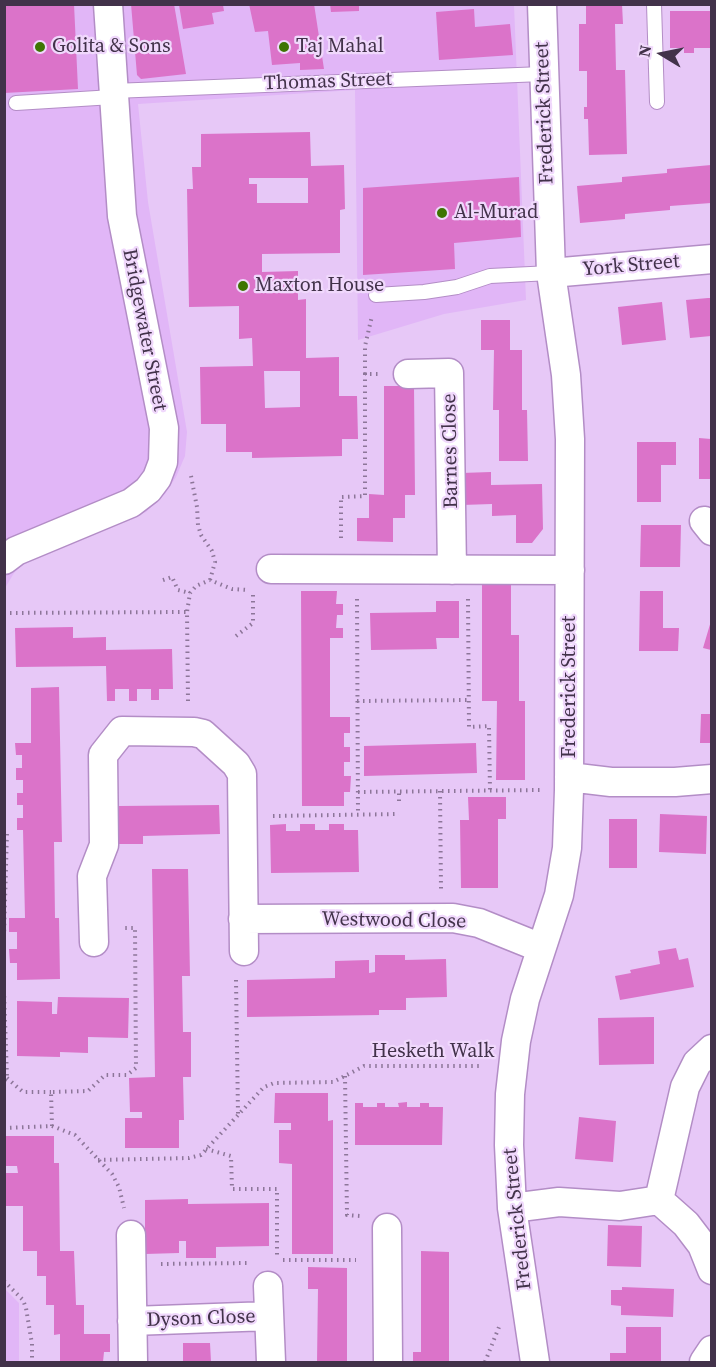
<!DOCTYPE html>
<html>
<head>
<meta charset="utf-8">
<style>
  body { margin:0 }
  #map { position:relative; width:716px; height:1367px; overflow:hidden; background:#e7c8f7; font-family:"Source Serif 4",serif }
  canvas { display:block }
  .frame { position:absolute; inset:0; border:6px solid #42324a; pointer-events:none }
  .north { position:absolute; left:632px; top:24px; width:60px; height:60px; -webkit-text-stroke:4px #f0d8fc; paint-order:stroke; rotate:280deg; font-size:16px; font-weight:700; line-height:24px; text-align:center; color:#42324a }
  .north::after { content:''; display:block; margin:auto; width:21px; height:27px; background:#42324a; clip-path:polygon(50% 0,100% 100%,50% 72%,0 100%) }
</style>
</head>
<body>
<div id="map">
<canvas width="716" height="1367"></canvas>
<div class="frame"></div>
<div class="north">N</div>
</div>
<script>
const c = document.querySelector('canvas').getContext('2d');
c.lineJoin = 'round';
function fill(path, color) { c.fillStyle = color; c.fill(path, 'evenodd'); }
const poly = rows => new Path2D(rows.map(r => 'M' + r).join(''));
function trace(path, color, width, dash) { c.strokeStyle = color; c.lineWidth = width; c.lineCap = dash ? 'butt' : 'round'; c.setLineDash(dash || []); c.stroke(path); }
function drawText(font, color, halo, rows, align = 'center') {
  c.font = font + ' "Source Serif 4",serif'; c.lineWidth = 4.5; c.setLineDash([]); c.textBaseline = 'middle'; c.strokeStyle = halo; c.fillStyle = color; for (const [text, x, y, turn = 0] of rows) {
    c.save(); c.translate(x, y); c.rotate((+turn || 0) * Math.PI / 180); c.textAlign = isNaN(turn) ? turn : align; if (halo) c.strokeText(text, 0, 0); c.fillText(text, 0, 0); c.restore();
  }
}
const built = poly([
  [5,5,514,5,526,300,444,314,358,340,355,90,138,104,148,202,187,432,185,456,176,477,165,494,146,512,31,557,14,573,5,588],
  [4,1288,19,1303,19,1362,5,1362]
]);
const building = poly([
  [4,4,74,4,78,89,4,93],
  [131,4,174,4,186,74,141,79,137,75],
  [249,4,314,4,324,69,300,70,300,63,272,65,268,31,255,32],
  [330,4,359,4,359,11,331,12],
  [586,4,622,4,623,24,615,24,616,70,625,70,627,154,589,155,588,119,584,119,584,107,587,107,587,71,579,71,579,24,586,24],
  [179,5,223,5,224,11,212,13,214,24,183,29],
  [474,9,475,27,510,24,513,55,439,60,436,12],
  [670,11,711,11,710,48,694,48,694,53,684,53,684,48,670,48],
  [310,132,311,166,344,165,345,209,340,210,340,253,262,254,262,272,298,271,298,300,306,299,306,358,339,357,339,396,357,396,358,439,342,439,342,456,252,458,252,452,226,452,226,424,201,424,200,367,253,366,252,338,239,339,239,306,189,307,187,189,193,189,192,167,201,167,201,134],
  [249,178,308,178,308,203,257,203,257,184,249,184],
  [264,371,300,371,300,407,265,408],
  [711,165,711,203,670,206,670,210,625,214,625,219,580,223,577,186,622,182,622,177,667,173,667,169],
  [519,177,521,237,454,243,455,269,363,275,363,188],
  [708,298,711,298,711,336,690,338,686,300],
  [662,302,666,340,622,345,618,307],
  [481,320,510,320,510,350,522,350,522,410,527,410,528,461,499,461,499,410,493,410,494,350,481,350],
  [384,386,414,386,415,495,405,495,405,518,393,518,393,542,357,541,357,518,369,518,369,494,384,495],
  [699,438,711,439,711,479,699,479],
  [637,442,676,442,676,465,661,465,661,502,637,502],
  [491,472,491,485,542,484,543,529,532,543,516,543,516,515,492,516,492,504,462,505,461,473],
  [641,525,681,525,680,567,640,567],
  [482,585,511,585,511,635,519,635,519,701,525,701,525,780,496,780,497,701,482,701],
  [301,591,337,591,336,604,343,604,343,615,337,615,336,628,343,628,343,638,330,638,330,717,350,717,350,733,344,733,344,747,350,747,350,762,344,762,344,776,351,776,350,792,344,792,344,806,302,806],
  [640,591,663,591,663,628,679,628,678,651,639,651],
  [436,601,459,601,459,638,436,638,437,649,371,650,370,613,436,612],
  [711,621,711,650,703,648],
  [73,627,73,638,106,637,106,650,172,649,173,689,159,689,159,700,151,700,151,689,137,689,137,701,129,701,129,689,115,689,115,701,107,701,106,666,16,667,15,628],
  [59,687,62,842,54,842,55,918,59,918,60,979,17,980,17,963,10,963,9,949,17,949,17,932,9,932,9,918,25,918,23,830,17,830,17,818,23,818,23,805,17,805,17,793,23,793,23,780,16,780,16,768,22,768,22,755,16,755,15,743,31,743,31,688],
  [701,714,711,714,711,743,700,743],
  [476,743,477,773,364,776,364,746],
  [468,797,506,797,506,819,498,819,498,888,461,888,460,820,469,820],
  [219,805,220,834,143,836,143,844,119,844,119,806],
  [660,814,707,816,706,854,659,852],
  [609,819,637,819,637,868,609,868],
  [286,824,286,831,300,831,300,824,315,824,315,830,329,830,329,824,344,824,344,830,358,830,359,872,271,873,270,825],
  [152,869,188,869,190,976,182,976,183,1032,191,1032,191,1077,183,1077,184,1120,179,1120,179,1148,125,1148,125,1118,142,1118,142,1112,130,1112,129,1078,155,1077],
  [676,948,679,960,688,958,694,987,620,1000,615,976,631,973,630,970,660,964,658,951],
  [375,955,405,955,405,960,446,959,447,997,406,998,406,1010,379,1010,379,1015,247,1017,247,980,335,978,335,961,369,960,369,973,375,972],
  [58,997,129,998,128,1038,88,1037,88,1053,60,1052,60,1057,17,1056,17,1001,52,1002,52,1014,57,1014],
  [654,1017,654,1064,599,1065,598,1018],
  [275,1093,328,1093,328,1121,333,1120,333,1254,292,1254,292,1164,279,1163,279,1130,291,1130,291,1123,274,1123],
  [407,1102,407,1107,420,1107,420,1103,429,1103,429,1107,443,1107,442,1145,355,1145,355,1103,363,1103,363,1107,377,1107,377,1103,385,1103,385,1107,399,1107,398,1103],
  [579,1117,616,1121,613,1162,575,1159],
  [4,1136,54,1136,54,1163,59,1163,60,1251,74,1251,76,1305,84,1305,84,1334,110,1334,110,1352,104,1352,103,1362,60,1362,60,1334,54,1335,54,1305,46,1305,46,1276,37,1276,37,1251,23,1251,23,1206,5,1206,5,1173,18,1173,17,1166,4,1166],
  [188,1199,188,1204,269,1203,269,1246,216,1247,216,1258,186,1258,186,1241,179,1241,179,1253,145,1254,145,1200],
  [608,1225,642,1226,641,1267,607,1266],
  [421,1251,449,1252,449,1362,413,1362,413,1352,421,1352],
  [308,1267,347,1268,347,1362,317,1362,318,1289,308,1289],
  [622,1287,674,1289,673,1317,621,1315,621,1306,611,1305,611,1290,622,1290],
  [626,1327,661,1327,661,1362,610,1362,610,1353,626,1353],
  [183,1343,210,1343,211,1362,183,1362]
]);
const path = poly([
  [365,374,365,346,372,316],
  [191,476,197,507,198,525,201,535,212,551,215,562,210,580],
  [341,538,341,497,365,496,365,374,379,374],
  [163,580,172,577,178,590,190,593],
  [357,599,358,815],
  [468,599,469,727,489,726,490,791],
  [4,613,187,612],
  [236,636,253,623,253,592],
  [188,701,187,612,190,593,196,586,210,580,232,589,248,590],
  [357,701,469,700],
  [440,791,441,890],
  [358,792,540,790],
  [399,801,399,792],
  [273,816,399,814],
  [4,832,7,831,4,937],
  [236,980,238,1114],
  [4,990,7,1078,4,1081],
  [345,1076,347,1215,360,1216],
  [7,1078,23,1092,51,1092],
  [52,1126,51,1092,88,1091,105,1075,127,1075,136,1068,135,928,122,928],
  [4,1128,52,1126,75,1135,112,1174,119,1187,124,1208],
  [206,1149,231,1156,232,1189,277,1189,277,1259],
  [98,1160,189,1158,201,1155,264,1087,274,1083,333,1082,364,1066,483,1066],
  [283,1260,356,1260],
  [161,1264,249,1263],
  [4,1281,23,1300,26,1308,32,1344,32,1362],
  [485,1362,499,1327]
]);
const lane = poly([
  [654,4,657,102],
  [113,91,543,74],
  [16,103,113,97],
  [376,295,424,292,457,287,490,276,551,273]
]);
const street = poly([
  [551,273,712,259],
  [408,374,449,373,452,570],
  [704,521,712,531],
  [4,560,16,551,131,503,148,490,157,478,163,462,164,428,122,216,108,4],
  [271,569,570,570],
  [569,777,611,782,675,782,712,779],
  [243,919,453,918,479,923,541,948],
  [94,942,92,876,104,845,103,755,122,731,194,732,203,734,236,764,242,774,244,951],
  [712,1049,697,1063,685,1087,659,1200,686,1224,702,1245,712,1270],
  [512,1208,559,1202,620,1206,659,1200],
  [387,1228,388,1362],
  [131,1235,133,1362],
  [268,1286,271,1362],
  [132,1321,269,1316],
  [535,1362,512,1208,509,1145,510,1094,516,1041,525,999,559,895,567,848,569,790,570,439,566,375,551,273,542,4],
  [704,1362,712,1350]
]);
const markers = [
  [40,47,6,"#3e7502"],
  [284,47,6,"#3e7502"],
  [442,213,6,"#3e7502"],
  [243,286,6,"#3e7502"]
];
const poiNames = [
  ["Golita & Sons",52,47],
  ["Taj Mahal",296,47],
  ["Al-Murad",454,213],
  ["Maxton House",255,286]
];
const streetNames = [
  ["Thomas Street",328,82,-2],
  ["Frederick Street",545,113,-92],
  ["York Street",631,266,-5],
  ["Bridgewater Street",144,330,79],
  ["Barnes Close",451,451,-91],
  ["Frederick Street",570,687,-90],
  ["Westwood Close",394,921,1],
  ["Hesketh Walk",433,1052],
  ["Frederick Street",518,1219,-96],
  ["Dyson Close",201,1319,-2]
];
fill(built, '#e1b6f7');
fill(building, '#db73c9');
trace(lane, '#b38dc6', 16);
trace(street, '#b38dc6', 31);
trace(path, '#8d7699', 4, [1.5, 4.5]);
trace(lane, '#fff', 14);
trace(street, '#fff', 28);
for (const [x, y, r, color] of markers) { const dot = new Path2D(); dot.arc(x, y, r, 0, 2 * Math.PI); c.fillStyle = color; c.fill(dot); trace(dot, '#f0d8fc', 2); }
drawText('20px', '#42324a', '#f0d8fc', poiNames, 'left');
drawText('20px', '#42324a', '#f0d8fc', streetNames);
</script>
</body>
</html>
